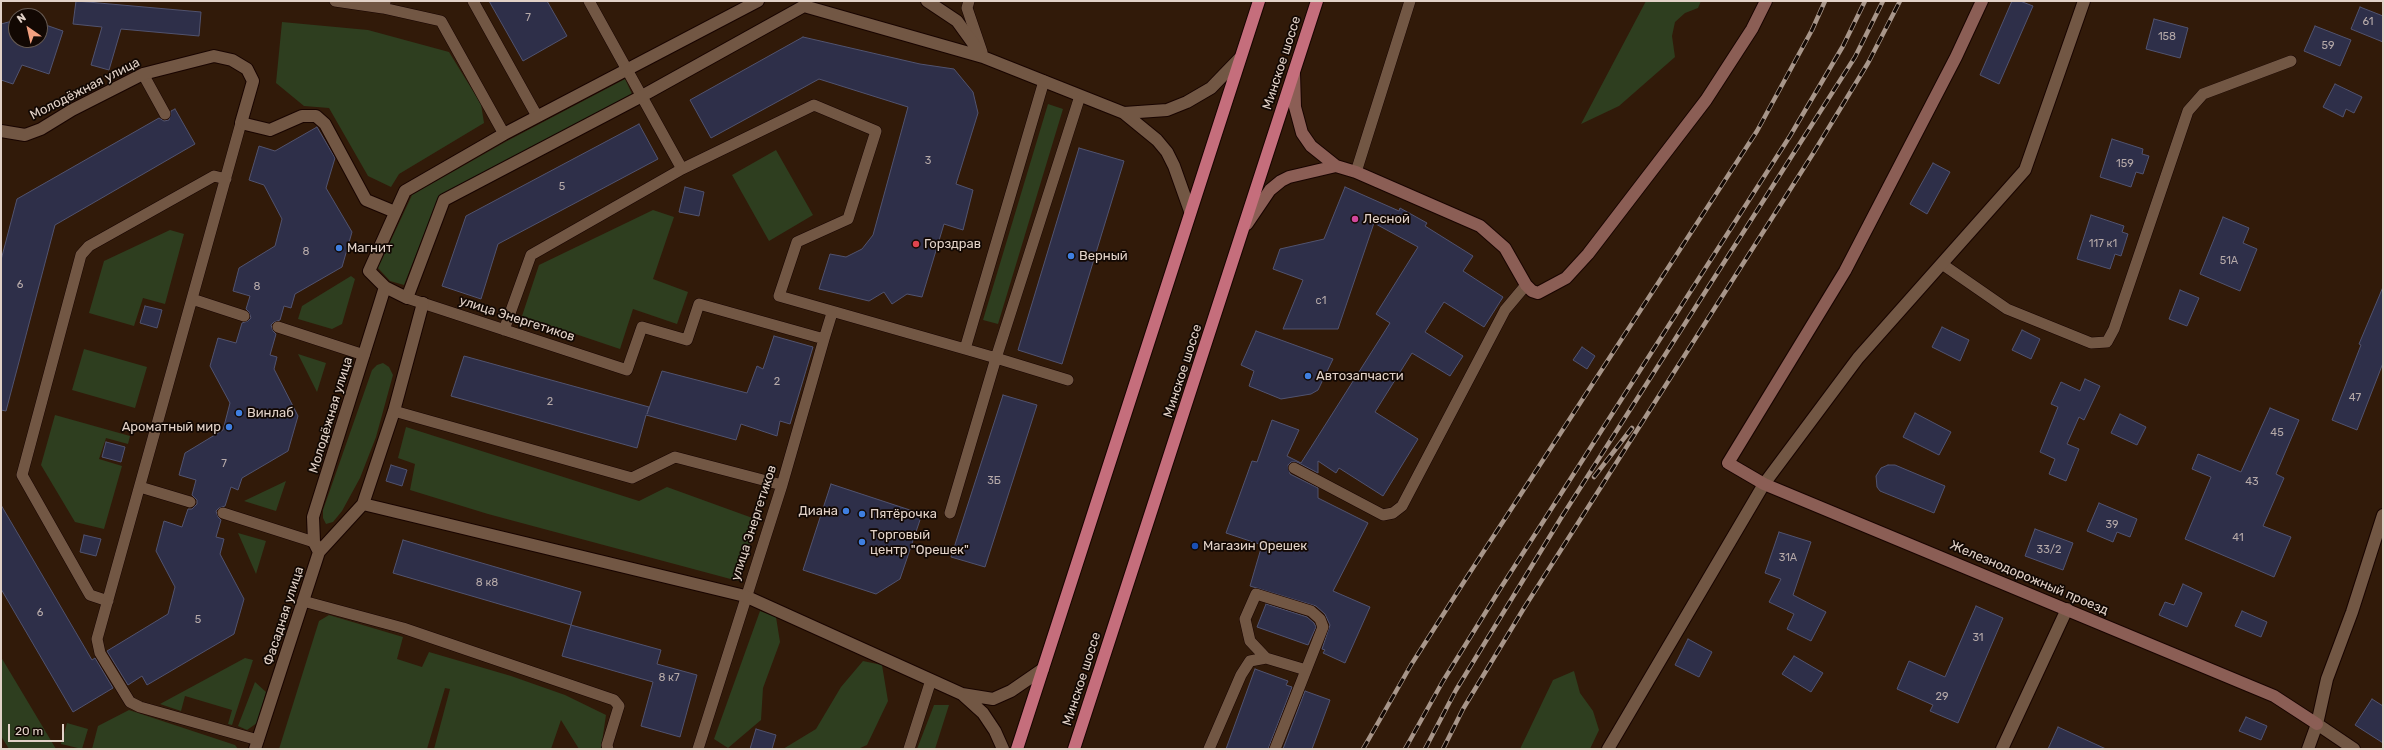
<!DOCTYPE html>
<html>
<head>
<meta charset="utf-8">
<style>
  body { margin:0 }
  #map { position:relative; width:2384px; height:750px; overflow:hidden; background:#311a09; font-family:Rubik,sans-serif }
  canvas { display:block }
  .frame { position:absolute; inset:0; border:2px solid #e2d2c8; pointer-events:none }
  .north { position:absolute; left:8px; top:8px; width:40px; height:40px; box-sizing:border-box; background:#120803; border:1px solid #655952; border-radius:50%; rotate:326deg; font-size:11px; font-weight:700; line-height:16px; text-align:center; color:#e2d2c8 }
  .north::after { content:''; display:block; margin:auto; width:14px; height:18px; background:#f2a080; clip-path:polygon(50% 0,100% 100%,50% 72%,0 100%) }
  .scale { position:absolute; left:8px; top:724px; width:56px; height:18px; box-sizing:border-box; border:2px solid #e2d2c8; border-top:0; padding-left:5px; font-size:12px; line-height:14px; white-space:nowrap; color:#e2d2c8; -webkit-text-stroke:3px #120803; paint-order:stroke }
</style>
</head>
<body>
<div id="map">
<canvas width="2384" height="750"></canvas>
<div class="frame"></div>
<div class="north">N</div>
<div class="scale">20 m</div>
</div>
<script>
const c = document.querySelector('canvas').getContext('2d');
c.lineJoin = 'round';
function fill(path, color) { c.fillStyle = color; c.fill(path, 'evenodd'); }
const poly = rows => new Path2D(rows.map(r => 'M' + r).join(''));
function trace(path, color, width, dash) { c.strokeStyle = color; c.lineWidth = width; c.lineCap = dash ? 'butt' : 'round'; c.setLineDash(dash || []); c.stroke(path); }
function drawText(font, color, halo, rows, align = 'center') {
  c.font = font + ' Rubik,sans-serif'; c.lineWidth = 3.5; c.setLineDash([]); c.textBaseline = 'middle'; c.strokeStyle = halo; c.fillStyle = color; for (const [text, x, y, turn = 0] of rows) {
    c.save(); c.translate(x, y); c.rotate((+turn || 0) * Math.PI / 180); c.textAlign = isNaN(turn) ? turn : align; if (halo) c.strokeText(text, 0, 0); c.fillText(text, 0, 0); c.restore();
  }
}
const green = poly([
  [1646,1,1701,1,1698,8,1685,13,1675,22,1672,36,1675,57,1619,106,1581,124],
  [282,22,368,30,449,52,481,104,484,123,399,174,391,187,368,176,329,108,304,106,276,83],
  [625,79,632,94,439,196,404,285,390,281,378,268,412,195,507,141],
  [1048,104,1063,109,998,324,983,320],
  [776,150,813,215,769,241,732,175],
  [653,210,674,217,653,279,688,292,677,324,633,309,620,349,522,316,539,265],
  [170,230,184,234,165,304,143,298,134,326,89,313,104,261],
  [351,276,355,279,342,324,332,329,298,319,302,306],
  [84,349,147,367,135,408,72,390],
  [298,354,326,363,317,392],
  [383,363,389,367,393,375,376,437,360,478,342,511,333,522,326,524,323,518,323,510,372,370,377,365],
  [55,415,130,436,128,444,106,438,99,459,122,466,104,529,75,522,41,465],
  [406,427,639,501,667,487,758,520,738,581,488,514,410,490,415,464,398,458],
  [286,481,276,511,244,501],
  [238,533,266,541,256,574],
  [760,611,776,617,780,642,763,688,761,720,728,748,714,739],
  [329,615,403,637,397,659,422,667,429,652,511,676,565,695,606,715,601,749,579,749,561,720,551,749,434,749,450,689,445,688,427,749,279,749,319,621],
  [1,657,56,749,9,749,1,736],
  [245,658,253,660,232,725,228,724,232,710,185,696,181,711,160,704],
  [863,661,882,665,888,701,867,745,858,749,783,749,816,729,841,687],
  [1574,671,1580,693,1593,711,1599,730,1590,749,1520,749,1553,680],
  [255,682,266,692,257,723,247,730,238,726],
  [934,705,949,705,935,749,917,749],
  [129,710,235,745,238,749,92,749,98,726],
  [67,723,88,729,82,749,61,744]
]);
const building = poly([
  [76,1,201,12,199,36,121,29,109,70,91,65,102,27,73,24,76,1],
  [489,1,547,1,567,36,523,61,489,1],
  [2012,1,2020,1,2033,6,1999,84,1980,75,2012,1],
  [2360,7,2383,16,2383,42,2351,29,2360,7],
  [2154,19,2188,28,2180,58,2146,49,2154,19],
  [16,20,16,40,40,40,40,23,63,31,49,74,22,65,13,84,1,80,1,24,16,20],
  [2315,26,2351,40,2340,66,2304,51,2315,26],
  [803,37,920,64,954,69,973,92,978,113,956,184,973,190,963,230,944,224,922,297,907,294,892,304,884,292,869,301,819,289,830,254,846,257,862,249,873,235,908,107,819,79,711,138,690,100,803,37],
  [2335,84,2362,97,2354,113,2346,109,2343,117,2323,107,2335,84],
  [175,109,195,144,55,225,6,411,1,410,1,260,17,199,159,118,164,121,169,120,171,111,175,109],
  [639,124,658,159,498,244,481,299,442,286,466,216,639,124],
  [317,127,335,158,326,188,352,232,342,267,295,294,291,308,284,306,280,320,274,322,271,325,273,331,276,334,270,355,277,357,274,369,298,416,288,451,242,478,238,490,231,487,225,506,219,508,216,511,218,517,221,520,216,537,224,539,220,554,244,599,234,634,147,685,142,676,128,685,107,651,168,614,175,587,156,551,164,521,182,527,188,509,192,509,197,504,197,500,192,495,196,480,179,475,185,453,223,430,230,403,210,366,218,338,236,343,242,323,248,321,251,318,249,312,246,309,250,296,233,291,239,268,275,246,282,219,264,185,249,180,259,146,275,151,317,127],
  [2112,139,2143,149,2142,154,2149,156,2143,174,2136,172,2131,187,2100,177,2112,139],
  [1079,148,1124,161,1062,364,1018,350,1079,148],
  [1933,163,1950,172,1927,214,1910,204,1933,163],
  [685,187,704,192,699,216,679,212,685,187],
  [1345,187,1399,211,1400,208,1427,223,1425,226,1473,256,1463,271,1503,297,1484,327,1444,302,1425,332,1463,356,1450,376,1412,353,1375,412,1418,439,1383,496,1339,468,1336,473,1318,461,1318,473,1297,462,1291,462,1288,465,1290,474,1318,488,1318,498,1368,523,1333,591,1370,607,1345,663,1323,653,1325,650,1322,649,1330,625,1325,614,1316,606,1250,586,1262,545,1226,533,1252,461,1257,462,1272,420,1299,430,1287,456,1301,463,1390,323,1376,314,1418,247,1374,223,1338,329,1283,329,1303,280,1273,269,1280,249,1324,239,1345,187],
  [2091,215,2124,226,2122,232,2128,234,2121,256,2115,254,2110,269,2077,259,2091,215],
  [2223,217,2249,228,2243,243,2257,249,2240,291,2200,274,2223,217],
  [2383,287,2383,363,2357,430,2332,420,2361,345,2359,344,2383,287],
  [2180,290,2199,298,2187,326,2169,319,2180,290],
  [145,306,162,310,157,328,140,323,145,306],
  [1942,327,1969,340,1960,361,1932,347,1942,327],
  [2022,330,2040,339,2031,359,2012,350,2022,330],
  [1256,331,1333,359,1318,390,1311,394,1281,399,1249,386,1254,371,1241,365,1256,331],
  [774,336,813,347,790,424,780,421,777,436,741,424,736,440,646,415,637,448,451,396,464,356,649,407,647,414,662,371,747,393,757,366,763,369,774,336],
  [1582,347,1595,356,1587,369,1573,360,1582,347],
  [2085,379,2100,386,2084,420,2079,417,2067,444,2079,449,2066,481,2049,474,2055,459,2040,452,2058,407,2051,404,2061,382,2080,391,2085,379],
  [1003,395,1037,405,985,567,951,557,1003,395],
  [2270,408,2299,420,2276,474,2284,478,2263,526,2291,537,2274,577,2185,539,2211,477,2192,469,2198,454,2241,472,2270,408],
  [1915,413,1951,432,1939,455,1903,437,1915,413],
  [2120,414,2146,427,2137,445,2111,433,2120,414],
  [106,442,125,447,121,462,102,457,106,442],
  [391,465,407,470,402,486,386,481,391,465],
  [1888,465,1895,465,1945,486,1934,513,1880,491,1877,487,1876,476,1881,468,1888,465],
  [831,484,922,514,900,579,876,594,803,570,831,484],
  [2099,503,2137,519,2130,537,2117,532,2113,542,2087,531,2099,503],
  [1,505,92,660,95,658,113,688,73,712,1,589,1,505],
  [2035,529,2073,543,2063,570,2025,556,2035,529],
  [1779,532,1811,542,1793,595,1826,612,1811,641,1787,629,1794,614,1769,602,1781,579,1765,573,1779,532],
  [84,535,101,539,96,556,80,552,84,535],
  [403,540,581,592,571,625,393,573,403,540],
  [2183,584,2202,593,2187,627,2159,615,2165,602,2174,605,2183,584],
  [1266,604,1307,617,1314,623,1316,627,1308,645,1257,627,1266,604],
  [1976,606,2003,618,1958,723,1930,711,1933,705,1897,689,1909,661,1945,677,1976,606],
  [2242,611,2267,622,2261,637,2235,626,2242,611],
  [571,625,661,650,657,664,697,675,680,737,641,726,653,682,562,656,571,625],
  [1688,639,1712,652,1699,677,1675,665,1688,639],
  [1794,656,1823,673,1811,692,1782,674,1794,656],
  [1255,669,1288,681,1286,685,1292,687,1268,749,1226,749,1255,669],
  [1305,691,1330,700,1312,749,1283,749,1305,691],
  [2372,699,2383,706,2383,743,2355,725,2372,699],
  [2246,717,2267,726,2261,740,2239,731,2246,717],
  [2058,727,2106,749,2048,749,2058,727],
  [756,729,776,735,772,749,750,749,756,729]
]);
const lane = poly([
  [335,1,383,8,385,2],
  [473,1,537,116],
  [589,1,682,169],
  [969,1,967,8,982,52],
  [383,8,441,21,504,134],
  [143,74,165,114],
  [241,123,97,639,100,653,130,702,140,707,258,740],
  [1356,172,1410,1],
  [1942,264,2007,309,2091,343,2107,342,2114,329,2188,111,2203,94,2291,61],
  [407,298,627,370,642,327,687,340,699,304,824,339,782,485,698,749],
  [192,299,244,316],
  [278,327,364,355],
  [504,330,531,255,682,169,814,105,876,131,848,219,797,242,779,296,965,349,1044,81],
  [824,339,832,313],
  [965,349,996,358,1080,96],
  [394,411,632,478,675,457,782,485],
  [1294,468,1383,515,1393,513,1402,506,1505,310,1526,285],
  [140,487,190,502],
  [223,513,314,542],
  [950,513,996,358,1068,380],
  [108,601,90,595,86,588,22,475,81,255,89,246,214,176,226,179],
  [303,601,403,628,614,700,619,706,607,745,608,749],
  [1266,658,1250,641,1245,619,1256,594,1311,611,1320,619,1323,627,1275,749],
  [909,749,931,680],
  [1209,749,1241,675,1250,661,1266,658,1306,670]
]);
const street = poly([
  [758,1,504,134,405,191,369,271,385,287,407,298,444,200,642,96,804,6,983,57,1124,113,1157,140,1167,152,1174,166,1190,211],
  [927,1,957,21,983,57],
  [1124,113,1167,110,1187,102,1211,88,1239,59],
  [1,131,25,135,41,129,72,110,143,74,214,56,232,60,247,69,253,81,241,123,270,130,302,116,316,116,325,124,366,200,395,212],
  [363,504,745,596,962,694,993,699,1011,691,1043,669],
  [319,552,314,542,313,517,385,287],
  [962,694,983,713,995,731,1003,749],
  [2317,724,2354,749],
  [255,749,319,552,363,504,394,411,423,303],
  [1608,749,1764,484,1858,358,2025,170,2084,1],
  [2002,749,2067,609],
  [2308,749,2317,724,2327,679,2352,612,2383,515]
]);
const secondary = poly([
  [1982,1,1956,57,1845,271,1728,463,1764,484,2274,696,2317,724],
  [1294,73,1295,107,1302,133,1311,146,1336,166,1356,172,1480,226,1505,248,1526,285,1532,291,1538,293,1566,278,1588,254,1706,100,1752,29,1766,1],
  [1247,224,1270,190,1281,181,1289,177,1336,166]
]);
const highway = poly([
  [1017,749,1259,1],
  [1074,749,1317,1]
]);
const rail = poly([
  [1594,477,1632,428],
  [1363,749,1411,665,1467,577,1757,131,1812,30,1825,1],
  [1405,749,1443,681,1500,589,1790,136,1843,46,1865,1],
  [1425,749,1456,690,1561,518,1855,57,1883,1],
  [1443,749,1463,709,1524,608,1814,152,1868,63,1900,1]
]);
const markers = [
  [1355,219,4,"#d1479c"],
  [916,244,4,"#e0444e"],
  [339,248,4,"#3f7fe0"],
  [1071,256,4,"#3f7fe0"],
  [1308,376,4,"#3f7fe0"],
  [239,413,4,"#3f7fe0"],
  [229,427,4,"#3f7fe0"],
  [846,511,4,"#3f7fe0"],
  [862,514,4,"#3f7fe0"],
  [862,542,4,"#3f7fe0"],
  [1195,546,4,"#1a4fb4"]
];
const numberNames = [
  ["7",528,18],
  ["61",2368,22],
  ["158",2167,37],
  ["59",2328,46],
  ["3",928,161],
  ["159",2125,164],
  ["5",562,187],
  ["117 к1",2103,244],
  ["8",306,252],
  ["51А",2229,261],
  ["6",20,285],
  ["8",257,287],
  ["с1",1321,301],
  ["2",777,382],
  ["47",2355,398],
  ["2",550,402],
  ["45",2277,433],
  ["7",224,464],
  ["3Б",994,481],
  ["43",2252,482],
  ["39",2112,525],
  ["41",2238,538],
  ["33/2",2049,550],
  ["31А",1788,558],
  ["8 к8",487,583],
  ["6",40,613],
  ["5",198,620],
  ["31",1978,638],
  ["8 к7",669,678],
  ["29",1942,697]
];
const streetNames = [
  ["Минское шоссе",1282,63,-72],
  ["Молодёжная улица",85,89,-27],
  ["улица Энергетиков",517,319,18],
  ["Минское шоссе",1183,371,-72],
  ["Молодёжная улица",331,415,-73],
  ["улица Энергетиков",754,523,-72],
  ["Железнодорожный проезд",2029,578,23],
  ["Фасадная улица",284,616,-72],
  ["Минское шоссе",1082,679,-72]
];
const poiNames = [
  ["Лесной",1363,219],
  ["Горздрав",924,244],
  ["Магнит",347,248],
  ["Верный",1079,256],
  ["Автозапчасти",1316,376],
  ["Винлаб",247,413],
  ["Ароматный мир",221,427,"right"],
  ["Диана",838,511,"right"],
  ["Пятёрочка",870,514],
  ["Торговый",870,535],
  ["центр \"Орешек\"",870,550],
  ["Магазин Орешек",1203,546]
];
fill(green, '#2e3e1f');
fill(building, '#2e2f49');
trace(building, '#51536f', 1);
trace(lane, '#180400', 12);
trace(street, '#180400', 14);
trace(secondary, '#180400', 14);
trace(highway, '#180400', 14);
trace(lane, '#725744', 11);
trace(street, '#725744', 12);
trace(secondary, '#8b5e55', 12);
trace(highway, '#c56e7c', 12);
trace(rail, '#a8968a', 4.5);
trace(rail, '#120803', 3, [9]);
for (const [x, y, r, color] of markers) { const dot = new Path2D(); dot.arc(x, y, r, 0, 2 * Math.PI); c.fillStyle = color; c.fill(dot); trace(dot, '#120803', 1.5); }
drawText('11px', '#b5a9a8', null, numberNames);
drawText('13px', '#e2d2c8', '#120803', streetNames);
drawText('13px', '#e2d2c8', '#120803', poiNames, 'left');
</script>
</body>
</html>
